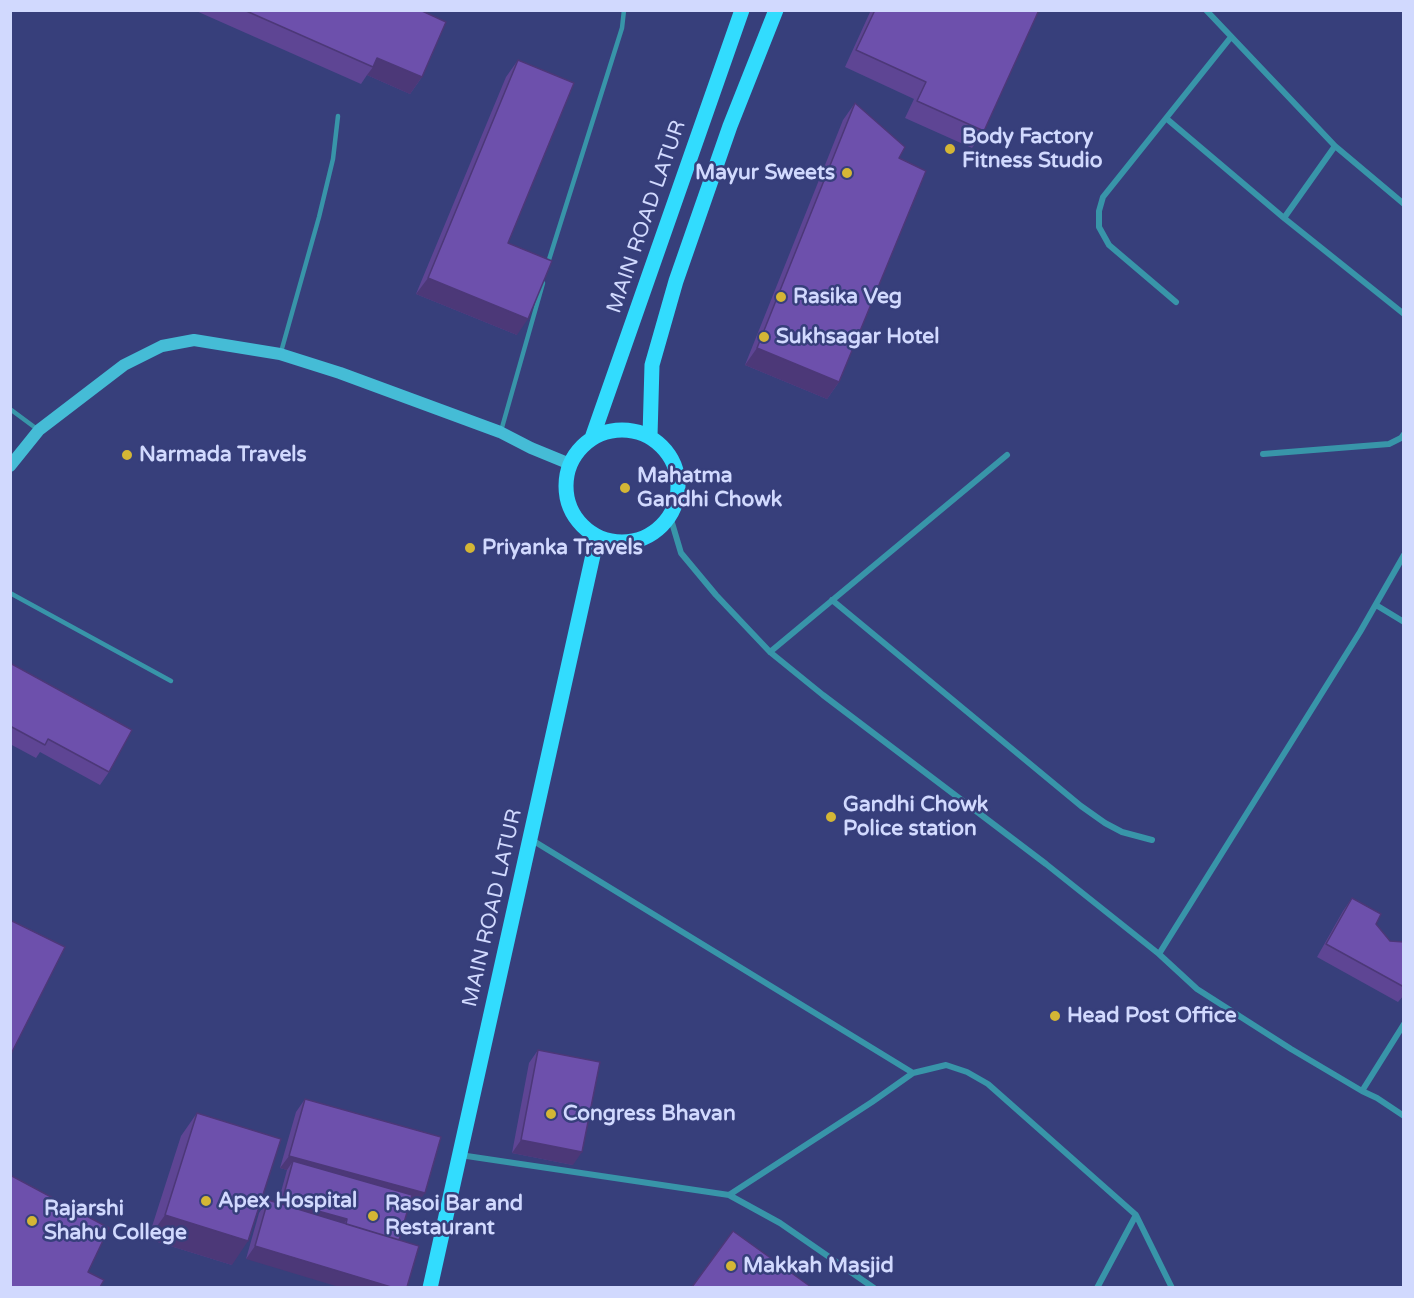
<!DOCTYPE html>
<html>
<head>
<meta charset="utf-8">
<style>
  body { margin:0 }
  #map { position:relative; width:1414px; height:1298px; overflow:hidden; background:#373f7b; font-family:"Varela Round",sans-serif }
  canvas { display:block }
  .frame { position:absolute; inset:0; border:12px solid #d1d9fe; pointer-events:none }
</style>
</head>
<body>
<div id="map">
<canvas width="1414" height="1298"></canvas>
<div class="frame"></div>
</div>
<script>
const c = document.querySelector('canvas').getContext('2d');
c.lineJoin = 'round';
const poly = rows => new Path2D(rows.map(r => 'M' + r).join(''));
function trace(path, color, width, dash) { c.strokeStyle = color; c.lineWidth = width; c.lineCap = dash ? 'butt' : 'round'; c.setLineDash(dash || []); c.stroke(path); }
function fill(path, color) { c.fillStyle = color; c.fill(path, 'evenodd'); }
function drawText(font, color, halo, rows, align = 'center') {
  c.font = font + ' "Varela Round",sans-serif'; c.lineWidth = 5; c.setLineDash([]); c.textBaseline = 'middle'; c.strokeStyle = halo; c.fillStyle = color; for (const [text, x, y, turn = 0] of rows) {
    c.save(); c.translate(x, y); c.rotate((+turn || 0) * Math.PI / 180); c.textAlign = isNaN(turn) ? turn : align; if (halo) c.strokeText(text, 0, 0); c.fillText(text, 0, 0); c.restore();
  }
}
const lane = poly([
  [547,266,622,28,624,10],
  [281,352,319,217,333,159,338,116],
  [10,409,37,429],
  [501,431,543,283],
  [10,593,171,681]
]);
const street = poly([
  [1206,10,1335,146,1404,204],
  [1167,119,1284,218,1404,314],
  [1284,218,1335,146],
  [1176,302,1109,245,1099,227,1099,211,1103,197,1231,37],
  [1263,454,1389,444,1401,438,1404,434],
  [670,516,681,553,716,595,770,652,823,695,1046,864,1159,954,1197,989,1291,1049,1362,1091,1377,1098,1404,1116],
  [832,600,1081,806,1105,823,1122,832,1152,840],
  [1376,605,1404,622],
  [770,652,1007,455],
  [532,840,913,1073],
  [1159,954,1360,632,1404,555],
  [1362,1091,1404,1024],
  [460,1155,729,1195],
  [1136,1215,1172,1288],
  [874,1288,780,1223,729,1195,872,1102,913,1073,946,1065,967,1072,988,1084,1136,1215,1097,1288]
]);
const secondary = poly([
  [10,466,39,430,124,365,162,346,194,340,280,354,340,373,500,432,531,448,570,464]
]);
const primary = poly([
  '566 486a56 56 0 1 1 112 0a56 56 0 1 1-112 0Z',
  [650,436,652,365,676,281,730,126,776,10],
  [592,438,742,10],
  [430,1288,597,537]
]);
const wall = poly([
  [194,10,420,10,422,77,410,94,367,75,361,84],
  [871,10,1039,10,984,131,972,148,905,118,914,99,845,67],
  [518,60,508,243,517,335,416,294,506,77],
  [855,103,899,158,839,382,827,399,745,365,843,120],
  [10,663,109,772,100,785,40,752,36,758,10,744],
  [1352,898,1390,941,1404,942,1404,995,1398,1002,1317,957,1343,911],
  [538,1050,573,1165,512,1153,529,1063],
  [305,1099,416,1206,409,1204,246,1259,259,1213,268,1200,278,1203,287,1170,280,1168,296,1112],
  [197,1113,232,1265,148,1239,181,1136]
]);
const shadedWall = poly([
  [377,58,422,77,410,94,367,75,373,67],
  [428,278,528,319,517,335,416,294],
  [757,348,839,382,827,399,745,365],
  [521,1140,582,1152,573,1165,512,1153],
  [289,1156,425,1193,416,1206,290,1171,293,1161,287,1170,280,1168],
  [282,1201,347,1219,341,1228,276,1210],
  [165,1215,248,1241,232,1265,148,1239],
  [255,1246,391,1287,339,1287,246,1259]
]);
const building = poly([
  [244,10,420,10,446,22,422,77,377,58,373,67,244,10],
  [875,10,1039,10,984,131,917,101,926,82,856,50,875,10],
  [518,60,574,83,508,243,552,261,528,319,428,278,518,60],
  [855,103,905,147,899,158,926,171,839,382,757,348,855,103],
  [10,663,132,730,109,772,48,739,45,745,10,726,10,663],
  [1352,898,1381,914,1376,924,1390,941,1404,942,1404,987,1326,944,1352,898],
  [10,920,65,947,10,1056,10,920],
  [538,1050,600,1062,582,1152,521,1140,538,1050],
  [305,1099,441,1137,425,1193,289,1156,305,1099],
  [197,1113,281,1139,248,1241,165,1215,197,1113],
  [293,1161,412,1195,399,1240,346,1224,347,1219,282,1201,293,1161],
  [10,1175,109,1228,88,1272,104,1280,100,1287,10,1287,10,1175],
  [268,1200,419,1246,407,1287,391,1287,255,1246,268,1200],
  [733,1231,811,1287,692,1287,733,1231]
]);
const markers = [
  [950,149,6,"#d4b635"],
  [847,173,6,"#d4b635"],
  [781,297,6,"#d4b635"],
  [764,337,6,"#d4b635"],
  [127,455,6,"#d4b635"],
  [625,488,6,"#d4b635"],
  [470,548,6,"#d4b635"],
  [831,817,6,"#d4b635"],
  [1055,1016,6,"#d4b635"],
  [551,1114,6,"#d4b635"],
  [206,1201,6,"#d4b635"],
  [373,1216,6,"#d4b635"],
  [32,1221,6,"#d4b635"],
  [731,1266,6,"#d4b635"]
];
const poiNames = [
  ["Body Factory",962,137],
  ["Fitness Studio",962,161],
  ["Mayur Sweets",835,173,"right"],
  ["Rasika Veg",793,297],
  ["Sukhsagar Hotel",776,337],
  ["Narmada Travels",139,455],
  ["Mahatma",637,476],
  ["Gandhi Chowk",637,500],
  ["Priyanka Travels",482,548],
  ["Gandhi Chowk",843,805],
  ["Police station",843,829],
  ["Head Post Office",1067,1016],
  ["Congress Bhavan",563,1114],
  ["Apex Hospital",218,1201],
  ["Rasoi Bar and",385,1204],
  ["Restaurant",385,1228],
  ["Rajarshi",44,1209],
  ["Shahu College",44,1233],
  ["Makkah Masjid",743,1266]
];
const streetNames = [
  ["MAIN ROAD LATUR",647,217,-71],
  ["MAIN ROAD LATUR",493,908,-77]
];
trace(lane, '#3895a9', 4.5);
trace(street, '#3895a9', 6);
trace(secondary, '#45bcd6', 12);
trace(primary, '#32dcfe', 15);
fill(wall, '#5e4594');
fill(shadedWall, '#4c3878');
fill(building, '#6d50ac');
trace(building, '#4c3878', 1.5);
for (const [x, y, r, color] of markers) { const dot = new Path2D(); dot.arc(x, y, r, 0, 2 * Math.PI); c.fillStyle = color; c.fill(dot); trace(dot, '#373f7b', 2); }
drawText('bold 21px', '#d1d9fe', '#373f7b', poiNames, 'left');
drawText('21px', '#d1d9fe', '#373f7b', streetNames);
</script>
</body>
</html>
